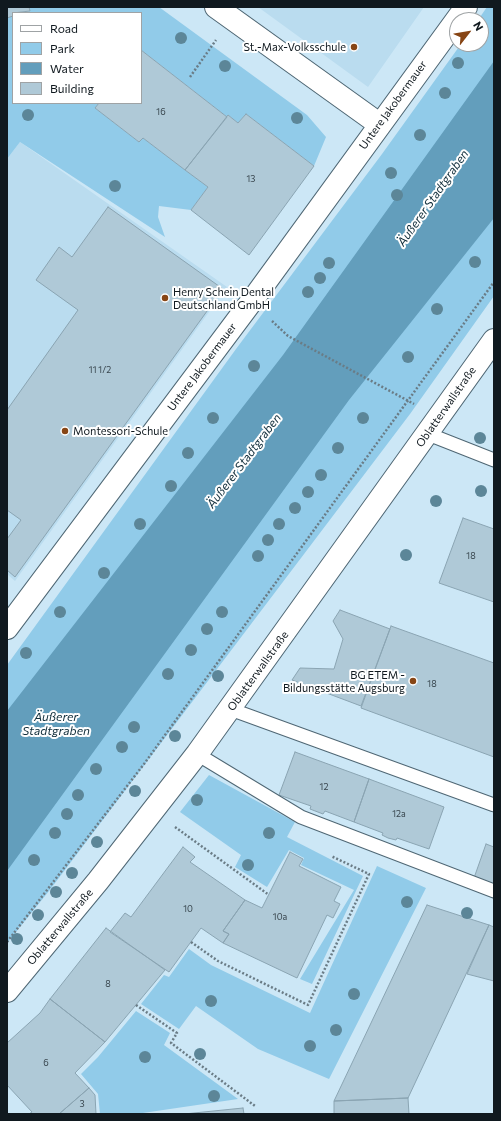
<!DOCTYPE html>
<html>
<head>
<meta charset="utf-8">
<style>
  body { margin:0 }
  #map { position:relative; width:501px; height:1121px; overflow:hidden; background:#cce7f6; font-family:Commissioner,sans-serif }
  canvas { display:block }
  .frame { position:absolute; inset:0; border:8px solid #10191f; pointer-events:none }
  .legend { position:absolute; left:12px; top:12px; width:130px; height:92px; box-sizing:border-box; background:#fff; border:1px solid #9fa3a5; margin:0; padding:5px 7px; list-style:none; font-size:12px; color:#10191f }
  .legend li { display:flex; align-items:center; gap:8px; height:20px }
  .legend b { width:20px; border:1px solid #9fa3a5 }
  .north { position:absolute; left:449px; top:12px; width:40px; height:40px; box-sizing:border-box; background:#fff; border:1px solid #9fa3a5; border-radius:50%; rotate:59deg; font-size:11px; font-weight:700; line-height:16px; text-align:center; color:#10191f }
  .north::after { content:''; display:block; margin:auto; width:14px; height:18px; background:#874514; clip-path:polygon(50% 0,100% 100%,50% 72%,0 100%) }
</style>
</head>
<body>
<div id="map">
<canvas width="501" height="1121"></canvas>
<div class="frame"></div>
<ul class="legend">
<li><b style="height:5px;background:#fff"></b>Road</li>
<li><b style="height:11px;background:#91cbe9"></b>Park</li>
<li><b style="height:11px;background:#639ebc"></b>Water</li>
<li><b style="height:11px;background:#afc9d7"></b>Building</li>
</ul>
<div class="north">N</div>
</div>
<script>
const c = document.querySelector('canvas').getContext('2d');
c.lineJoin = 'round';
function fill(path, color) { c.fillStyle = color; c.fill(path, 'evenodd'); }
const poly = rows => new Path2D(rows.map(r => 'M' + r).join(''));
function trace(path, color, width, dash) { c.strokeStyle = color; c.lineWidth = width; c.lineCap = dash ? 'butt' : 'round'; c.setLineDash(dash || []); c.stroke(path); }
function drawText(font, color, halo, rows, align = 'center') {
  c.font = font + ' Commissioner,sans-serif'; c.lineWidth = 4; c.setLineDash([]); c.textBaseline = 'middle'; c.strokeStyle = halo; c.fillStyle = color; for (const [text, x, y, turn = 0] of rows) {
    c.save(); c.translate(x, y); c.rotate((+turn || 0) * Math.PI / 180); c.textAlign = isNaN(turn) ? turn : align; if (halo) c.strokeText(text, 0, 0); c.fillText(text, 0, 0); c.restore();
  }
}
const built = poly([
  [258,7,424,7,368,87],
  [20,142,227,287,15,581,7,574,7,159]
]);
const green = poly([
  [29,7,159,7,307,115,326,137,314,166,246,114,238,123,228,115,227,117,141,50,141,13,24,13,30,11],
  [487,7,494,7,494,296,410,414,49,891,7,943,7,665,236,349,382,154,461,44,481,44,481,20,478,20],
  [13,16,13,103,99,103,95,108,139,142,143,138,208,187,191,210,159,206,158,217,165,237,20,142,7,159,7,18],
  [209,775,295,822,287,837,363,876,312,984,300,979,354,890,301,865,304,858,289,850,267,887,235,867,241,855,180,812],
  [377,866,426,888,329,1079,258,1049,196,1006,179,1029,141,1004,164,975,169,977,189,949,211,965,310,1013],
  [136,1011,170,1033,164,1045,238,1099,136,1114,100,1114,98,1094,81,1074,98,1057]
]);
const water = poly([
  [494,61,494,218,349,400,7,871,7,711,283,355]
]);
const building = poly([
  [7,7,29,7,30,11,13,13,13,16,7,18,7,7],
  [141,50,227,117,185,170,143,138,139,142,95,108,99,103,141,103,141,50],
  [246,114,314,166,249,255,191,210,208,187,185,170,228,115,238,123,246,114],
  [108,207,223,289,15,577,7,570,7,539,21,520,7,510,7,410,78,310,36,280,59,247,72,257,108,207],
  [463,518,494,529,494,602,439,583,463,518],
  [340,610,390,629,361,706,292,680,300,668,334,669,343,639,333,621,340,610],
  [391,626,494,663,494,757,361,708,391,626],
  [295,752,369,779,354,822,325,811,323,814,310,809,311,806,279,795,295,752],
  [369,779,444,807,429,849,397,838,396,840,388,838,382,835,383,833,354,822,369,779],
  [486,844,494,847,494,885,474,878,486,844],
  [183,847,195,857,190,862,245,900,223,931,229,934,223,943,201,928,169,972,110,932,125,913,131,917,183,847],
  [290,852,303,859,299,866,341,887,334,901,340,904,333,918,327,915,297,978,223,943,229,934,223,931,245,900,262,908,290,852],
  [427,905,489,925,408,1098,334,1101,427,905],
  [489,925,494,927,494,981,467,974,489,925],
  [106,928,165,970,105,1042,50,999,106,928],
  [50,999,105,1042,75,1073,89,1088,59,1114,29,1114,32,1112,7,1085,7,1043,40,1013,50,999],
  [89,1088,95,1095,96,1114,59,1114,89,1088],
  [408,1098,409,1114,334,1114,334,1101,408,1098],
  [243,1108,244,1114,184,1114,243,1108]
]);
const path = poly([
  [190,77,216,40],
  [272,321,288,336,414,404],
  [175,827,269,895],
  [7,942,144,764,494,282],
  [191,942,218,961,308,1005,369,874,331,856],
  [136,1005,177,1033,171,1043,255,1106]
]);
const service = poly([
  [428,434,494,460],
  [230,709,494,805],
  [197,754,301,817,494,891]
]);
const minor = poly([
  [216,7,379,124],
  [7,628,251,302,466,7],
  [7,991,98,881,197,754,494,340]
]);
const trees = [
  [181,38],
  [458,63],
  [225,66],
  [445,93],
  [28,115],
  [297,118],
  [420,135],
  [391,173],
  [115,186],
  [397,195],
  [475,262],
  [329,263],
  [320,278],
  [308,292],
  [437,309],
  [408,357],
  [254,366],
  [213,418],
  [363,418],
  [480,438],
  [338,448],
  [188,453],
  [321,475],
  [171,486],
  [481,491],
  [308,492],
  [436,501],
  [295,508],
  [140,524],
  [279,524],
  [268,540],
  [406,555],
  [258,556],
  [104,573],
  [60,612],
  [222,612],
  [207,629],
  [191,650],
  [26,653],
  [168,674],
  [218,676],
  [134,727],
  [175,736],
  [122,747],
  [96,769],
  [135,791],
  [78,795],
  [197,800],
  [67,814],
  [55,833],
  [269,833],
  [97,842],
  [34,860],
  [248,865],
  [72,873],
  [56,892],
  [407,902],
  [467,913],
  [38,915],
  [17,939],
  [354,994],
  [211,1001],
  [336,1030],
  [310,1046],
  [200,1054],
  [145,1057],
  [214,1096]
];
const markers = [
  [354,47,4,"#874514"],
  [165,298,4,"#874514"],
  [65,431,4,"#874514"],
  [413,681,4,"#874514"]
];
const numberNames = [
  ["16",161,112],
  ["13",251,179],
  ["11 1/2",100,370],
  ["18",471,556],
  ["18",432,684],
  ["12",324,787],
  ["12a",399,814],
  ["10",188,909],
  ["10a",280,917],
  ["8",108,984],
  ["6",46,1063],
  ["3",82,1104]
];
const poiNames = [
  ["St.-Max-Volksschule",346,47],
  ["Henry Schein Dental",173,292,"left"],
  ["Deutschland GmbH",173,305,"left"],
  ["Montessori-Schule",73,431,"left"],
  ["BG ETEM -",405,675],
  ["Bildungsstätte Augsburg",405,688]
];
const streetNames = [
  ["Untere Jakobermauer",393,105,-54],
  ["Untere Jakobermauer",202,367,-53],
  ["Oblatterwallstraße",446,407,-55],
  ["Oblatterwallstraße",258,671,-54],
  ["Oblatterwallstraße",60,927,-50]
];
const waterNames = [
  ["Äußerer Stadtgraben",433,198,-55],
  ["Äußerer Stadtgraben",244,461,-53],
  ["Äußerer",56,717],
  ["Stadtgraben",56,731]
];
fill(built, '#badcef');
fill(green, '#91cbe9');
fill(water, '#639ebc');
fill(building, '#afc9d7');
trace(building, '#8aa4b2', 1);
trace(service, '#4f6774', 15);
trace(minor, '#4f6774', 24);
trace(path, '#6a7c86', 2.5, [2, 2]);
trace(service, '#fff', 13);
trace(minor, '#fff', 22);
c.fillStyle = '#5c8698';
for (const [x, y] of trees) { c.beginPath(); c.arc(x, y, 6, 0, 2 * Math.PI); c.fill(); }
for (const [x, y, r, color] of markers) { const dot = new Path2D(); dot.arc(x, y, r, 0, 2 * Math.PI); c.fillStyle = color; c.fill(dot); trace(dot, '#fff', 1.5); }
drawText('9px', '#38454d', null, numberNames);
drawText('11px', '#10191f', '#fff', poiNames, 'right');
drawText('11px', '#10191f', '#fff', streetNames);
drawText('italic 12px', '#102d3a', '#fff', waterNames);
</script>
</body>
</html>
